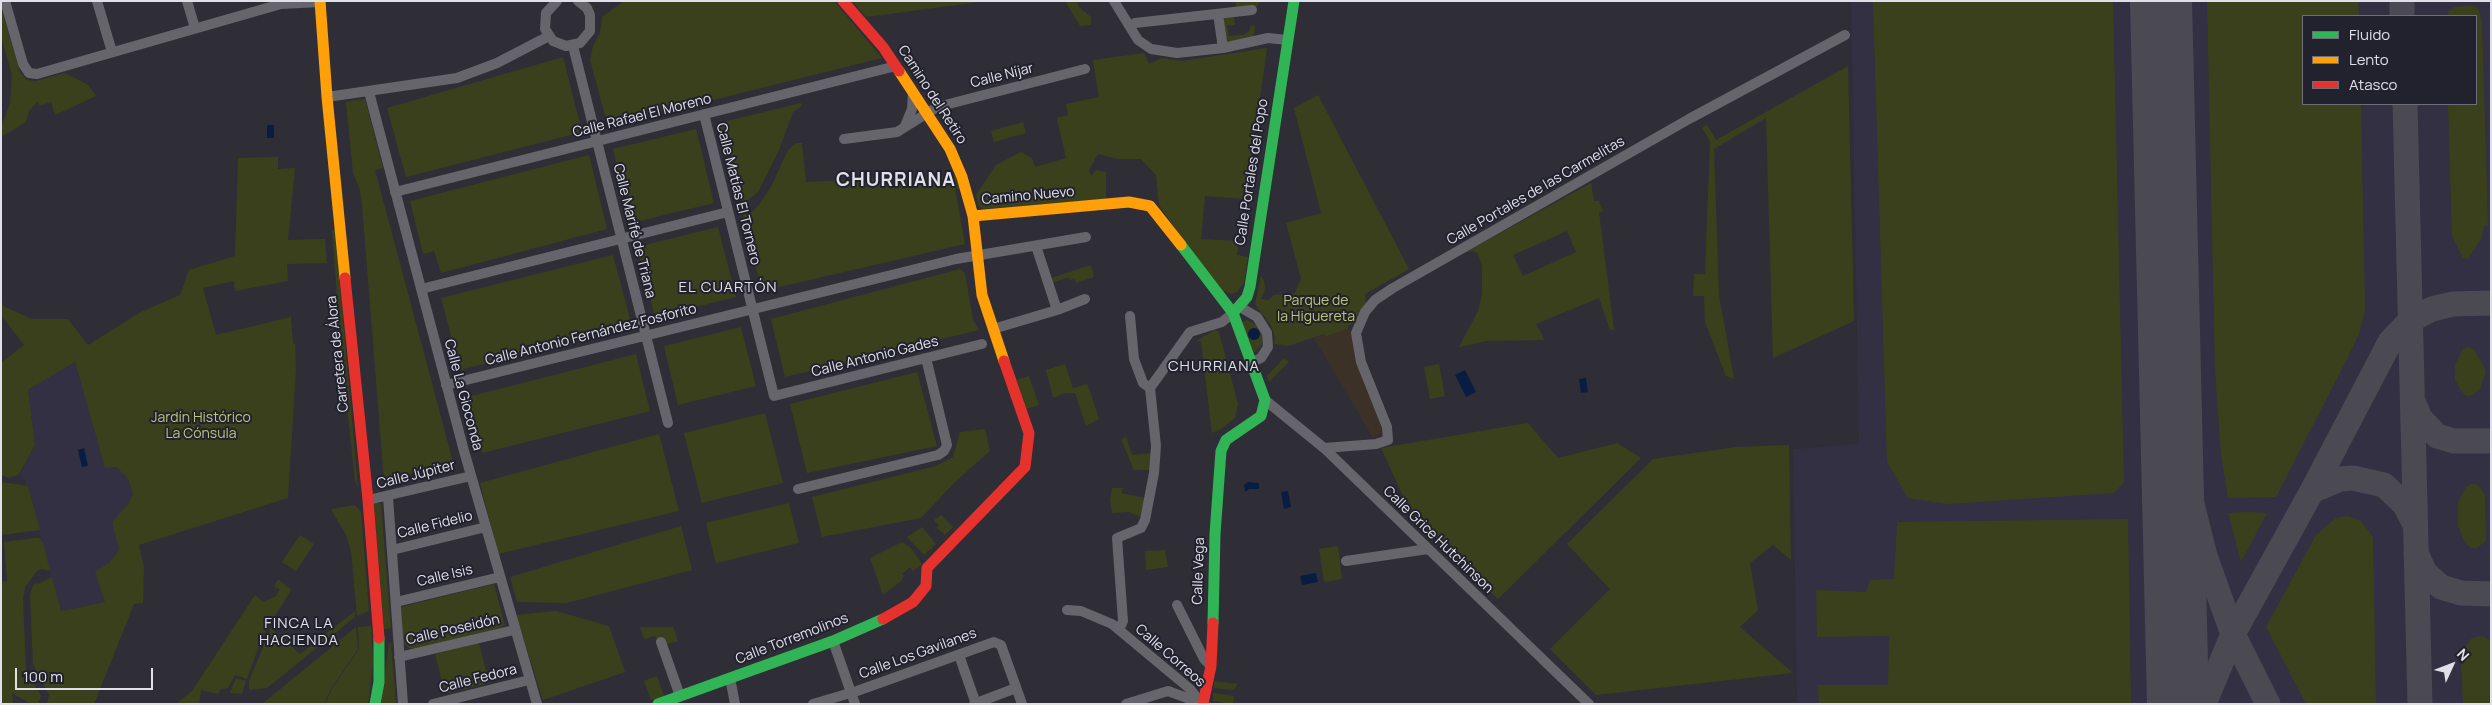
<!DOCTYPE html>
<html>
<head>
<meta charset="utf-8">
<style>
  body { margin:0 }
  #map { position:relative; width:2492px; height:705px; overflow:hidden; background:#2f2e36; font-family:Manrope,sans-serif }
  canvas { display:block }
  .frame { position:absolute; inset:0; border:2px solid #e0e0e9; pointer-events:none }
  .legend { position:absolute; left:2302px; top:15px; width:175px; height:90px; box-sizing:border-box; background:#22212e; border:1px solid #6e6d79; margin:0; padding:6px 9px; list-style:none; font-size:15px; color:#e0e0e9 }
  .legend li { display:flex; align-items:center; gap:10px; height:25px }
  .legend b { width:25px; border:1px solid #6e6d79 }
  .north { position:absolute; left:2427px; top:640px; width:50px; height:50px; -webkit-text-stroke:4px #22212e; paint-order:stroke; rotate:47deg; font-size:14px; font-weight:700; line-height:20px; text-align:center; color:#e0e0e9 }
  .north::after { content:''; display:block; margin:auto; width:18px; height:22px; background:#e0e0e9; clip-path:polygon(50% 0,100% 100%,50% 72%,0 100%) }
  .scale { position:absolute; left:15px; top:668px; width:138px; height:22px; box-sizing:border-box; border:2px solid #e0e0e9; border-top:0; padding-left:6px; font-size:15px; line-height:18px; white-space:nowrap; color:#e0e0e9; -webkit-text-stroke:4px #22212e; paint-order:stroke }
</style>
</head>
<body>
<div id="map">
<canvas width="2492" height="705"></canvas>
<div class="frame"></div>
<ul class="legend">
<li><b style="height:6px;background:#30b455"></b>Fluido</li>
<li><b style="height:6px;background:#ff9f0a"></b>Lento</li>
<li><b style="height:6px;background:#e5322d"></b>Atasco</li>
</ul>
<div class="north">N</div>
<div class="scale">100 m</div>
</div>
<script>
const c = document.querySelector('canvas').getContext('2d');
c.lineJoin = 'round';
function fill(path, color) { c.fillStyle = color; c.fill(path, 'evenodd'); }
const poly = rows => new Path2D(rows.map(r => 'M' + r).join(''));
function trace(path, color, width, dash) { c.strokeStyle = color; c.lineWidth = width; c.lineCap = dash ? 'butt' : 'round'; c.setLineDash(dash || []); c.stroke(path); }
function drawText(font, color, halo, rows, align = 'center') {
  c.font = font + ' Manrope,sans-serif'; c.lineWidth = 4; c.setLineDash([]); c.textBaseline = 'middle'; c.strokeStyle = halo; c.fillStyle = color; for (const [text, x, y, turn = 0] of rows) {
    c.save(); c.translate(x, y); c.rotate((+turn || 0) * Math.PI / 180); c.textAlign = isNaN(turn) ? turn : align; if (halo) c.strokeText(text, 0, 0); c.fillText(text, 0, 0); c.restore();
  }
}
const industrial = poly([
  [1348,329,1351,331,1356,362,1382,423,1380,434,1373,438,1314,338]
]);
const built = poly([
  [1851,1,2491,1,2491,704,1797,704,1793,449,1859,444],
  [2303,16,2476,16,2476,104,2303,104],
  [75,362,105,468,116,467,128,478,133,494,128,504,112,522,119,550,109,563,105,602,60,611,28,486,20,474,35,445,28,390]
]);
const green = poly([
  [624,1,834,1,882,58,608,126,590,60,593,46,600,33,602,17],
  [852,1,987,1,866,17],
  [1065,1,1077,1,1079,7,1091,17,1091,25,1080,26],
  [1236,1,1259,1,1258,6,1236,8],
  [1873,1,2113,1,2124,482,2114,493,1947,504,1908,498,1887,462],
  [2207,1,2358,1,2359,16,2303,16,2303,104,2361,104,2365,311,2359,334,2346,361,2276,497,2228,498,2221,455,2215,371],
  [2474,5,2478,8,2482,23,2488,226,2484,226,2481,239,2468,259,2463,258,2452,236,2448,104,2476,104,2476,16,2447,16,2449,11,2454,7],
  [1,8,20,72,26,80,36,81,65,73,88,85,96,96,55,115,51,102,39,106,38,101,29,111,26,122,1,137,1,127,10,104,12,75,1,36],
  [1234,15,1235,25,1227,26,1229,36,1243,35,1250,31,1250,26,1255,26,1253,38,1226,42,1223,17],
  [1267,48,1246,199,1205,196,1201,239,1239,241,1237,255,1248,257,1244,283,1237,292,1231,294,1222,290,1189,248,1159,205,1156,175,1141,159,1118,159,1098,154,1089,170,1091,176,1096,170,1106,172,1106,199,983,209,979,206,976,195,996,165,1013,156,1021,152,1032,158,1035,167,1066,158,1057,118,1068,115,1066,104,1099,97,1093,60,1144,53,1149,64,1162,58,1182,61],
  [563,57,582,132,406,177,387,108],
  [1848,66,1854,321,1773,358,1766,118,1714,149,1719,295,1734,379,1726,376,1705,322,1704,296,1693,296,1694,274,1705,274,1710,142,1702,127,1707,125,1716,140],
  [1318,95,1409,269,1365,294,1366,303,1354,323,1348,326,1348,329,1326,336,1324,334,1288,346,1274,344,1275,337,1271,326,1255,304,1261,276,1264,280,1265,290,1261,299,1268,300,1274,295,1295,293,1301,278,1286,223,1321,213,1294,108],
  [365,99,383,168,375,170,452,458,451,461,384,481,362,205,360,190,353,173,346,102],
  [801,103,802,106,793,112,779,150,758,192,747,201,739,204,719,123],
  [1023,122,1026,133,994,142,991,131],
  [696,129,714,203,631,223,613,149],
  [796,143,802,143,806,182,956,176,959,188,955,189,965,244,762,291,743,215,752,212,758,206,771,187,788,150],
  [589,155,607,229,441,273,434,251,423,254,410,201],
  [278,157,278,169,295,168,288,240,325,239,327,263,287,264,288,281,235,291,234,281,203,288,216,335,291,317,293,344,295,344,296,369,288,498,139,545,144,568,143,603,134,604,94,704,47,704,49,695,33,664,30,595,33,586,36,583,38,584,52,577,61,611,105,602,95,572,109,563,119,550,112,522,128,504,133,494,128,478,116,467,105,468,75,362,28,390,35,445,19,474,9,478,1,475,1,363,24,345,1,315,1,295,3,306,32,319,68,319,88,345,141,312,180,295,189,270,235,256,238,158],
  [1591,183,1594,201,1599,201,1603,211,1599,212,1614,330,1610,330,1599,298,1536,324,1545,340,1486,341,1459,347,1478,311,1482,295,1482,266,1478,254,1474,251,1466,252],
  [1567,231,1576,252,1523,276,1513,255],
  [718,227,736,297,655,317,637,247],
  [335,229,358,487,355,481,342,360,332,231],
  [613,255,632,327,460,370,441,298],
  [1091,265,1094,277,1076,283,1074,279,1070,280,1069,277,1052,283,1051,278],
  [960,269,965,273,973,320,979,330,785,377,771,319],
  [1247,320,1258,326,1262,332,1262,345,1254,353,1241,323],
  [741,327,756,386,678,405,664,346],
  [1215,330,1219,332,1238,404,1235,418,1221,429,1212,433,1201,342,1196,341],
  [2468,347,2474,349,2486,371,2480,389,2473,395,2467,396,2462,392,2455,380,2455,365,2463,349],
  [636,354,650,411,482,453,468,397],
  [1284,358,1289,362,1269,382,1267,376],
  [1065,364,1073,388,1087,384,1091,394,1099,419,1086,426,1075,393,1065,393,1053,398,1046,370],
  [1439,364,1445,396,1430,399,1424,367],
  [917,372,937,446,807,473,790,404],
  [1029,376,1039,405,1026,409,1017,380],
  [765,413,783,483,702,503,684,433],
  [1528,423,1558,458,1617,443,1641,458,1498,599,1412,516,1381,448],
  [985,429,990,451,955,482,921,518,822,537,812,497,936,466,953,457,960,432],
  [659,434,679,511,498,554,480,483],
  [1126,437,1132,455,1152,453,1151,470,1134,470,1121,439],
  [1789,445,1791,560,1773,545,1750,563,1758,610,1740,627,1793,673,1596,695,1550,649,1610,589,1567,544,1653,459,1736,447],
  [1,482,28,486,40,530,1,535],
  [2471,484,2477,484,2485,494,2486,541,2477,548,2471,548,2465,543,2458,526,2458,503,2466,487],
  [1112,488,1123,488,1121,493,1145,498,1141,517,1129,512,1112,513,1110,500],
  [374,502,380,503,381,506,391,628,384,629],
  [789,503,799,543,716,563,706,523],
  [355,505,361,512,369,611,357,616,351,551,346,535,331,509],
  [2248,512,2267,513,2241,562,2228,513],
  [941,515,953,527,945,535,937,528,939,526,934,520],
  [2347,516,2360,520,2373,537,2376,704,2306,704,2266,627,2316,535,2336,518],
  [2128,519,2131,704,1819,704,1818,685,1888,685,1889,636,1817,637,1816,590,1866,592,1870,580,1894,579,1897,522],
  [681,526,692,570,567,603,517,602,510,577],
  [922,527,936,544,924,555,907,537],
  [300,535,314,544,296,571,282,562],
  [35,538,39,538,43,542,50,571,42,569,37,571,25,587,23,599,26,669,41,696,38,704,31,704,12,693,13,704,1,704,1,582,7,581,4,542],
  [902,542,910,547,922,564,913,571,910,567,902,574,904,576,901,581,883,595,870,558],
  [1338,546,1342,579,1324,582,1319,549],
  [1165,550,1168,567,1146,570,1145,551],
  [278,579,291,590,262,637,247,679,235,675,228,688,221,689,218,694,201,690,199,704,176,704,192,691,255,595,263,602,276,596,280,589,274,587],
  [494,584,505,625,501,628,415,649,409,648,403,643,401,607],
  [355,611,355,617,267,688,249,690,249,681,271,628,300,654],
  [556,611,609,626,625,672,543,700,516,615],
  [371,626,373,662,368,704,325,704,332,689,359,649,358,627],
  [356,627,358,649,331,689,324,704,262,704],
  [640,627,673,627,678,641,666,644,663,636,656,639,655,636,644,639],
  [2482,636,2490,641,2491,704,2463,704,2461,663,2466,645,2472,638],
  [389,642,391,643,396,704,381,704],
  [479,643,489,683,445,694,435,654],
  [657,676,664,696,651,700,644,681],
  [236,678,246,681,242,694,230,693],
  [1214,681,1238,684,1234,690,1214,688],
  [1213,693,1234,696,1233,704,1213,701]
]);
const water = poly([
  [267,125,274,125,274,138,267,138],
  '1248 334a6 6 0 1 1 12 0a6 6 0 1 1-12 0Z',
  [1465,370,1476,392,1466,397,1455,375],
  [1586,378,1588,392,1581,393,1579,379],
  [84,448,88,466,82,467,78,450],
  [1248,482,1259,483,1259,489,1249,489,1245,492,1244,485],
  [1288,491,1291,507,1284,509,1281,492],
  [1316,573,1318,582,1302,585,1300,576]
]);
const taxiway = poly([
  [2402,1,2402,16],
  [2405,104,2420,704],
  [2170,384,2183,468,2205,556,2233,634,2268,704],
  [2413,401,2420,418,2437,436,2454,441,2491,441],
  [2312,491,2340,479,2353,478,2384,485,2405,505,2414,523],
  [2416,553,2425,573,2441,587,2461,593,2491,594],
  [2167,704,2176,617],
  [2204,704,2233,634,2312,491,2390,342,2411,320,2432,309,2453,304,2491,303]
]);
const runway = poly([
  [2161,1,2178,704]
]);
const street = poly([
  [5,1,23,64,29,73,37,74,281,4,320,2],
  [97,1,112,52],
  [187,1,195,28],
  [557,1,546,13,545,29,553,41,566,46,580,43,590,31,590,15,587,8,578,1],
  [1114,1,1138,40,1151,49,1177,53,1223,48,1268,38,1288,40],
  [1218,14,1223,48],
  [1135,23,1252,10],
  [573,46,668,423],
  [369,92,464,451,537,704],
  [327,97,457,78,497,63,549,36],
  [704,114,774,396,982,344],
  [905,126,912,109,913,92],
  [844,139,897,132,937,107,1085,69],
  [395,192,896,66],
  [421,289,728,212],
  [1240,307,1257,317,1267,333,1268,347,1261,358,1250,363],
  [1057,310,1085,299],
  [1130,316,1134,359,1143,383,1150,388],
  [993,329,1057,310,1036,246],
  [446,385,956,259,1086,237],
  [1150,388,1190,332,1222,322,1233,313],
  [1265,400,1324,448,1589,704],
  [1324,448,1376,444,1388,440,1387,427,1361,362,1356,333,1365,312,1375,300,1393,288,1689,119,1845,35],
  [798,489,938,455,944,451,947,445,926,358],
  [388,497,403,704],
  [368,500,471,476],
  [392,550,486,527],
  [1346,561,1428,549],
  [396,602,500,577],
  [1177,605,1204,659,1211,666],
  [1067,610,1081,611,1112,624,1190,689,1202,704],
  [1119,630,1123,621,1117,538,1141,528,1145,520,1154,473,1156,446,1150,388],
  [833,641,855,704],
  [661,642,680,696],
  [959,655,976,704],
  [399,657,514,630],
  [730,678,735,704],
  [433,704,529,680],
  [813,704,857,691,994,642,1001,645,1022,704],
  [974,704,1016,688],
  [1126,704,1168,691,1198,702]
]);
const fast = poly([
  [1181,245,1233,313,1265,400,1261,416,1226,440,1221,451,1215,534,1213,623],
  [1233,313,1247,297,1250,287,1294,1],
  [375,704,379,682,379,638],
  [658,704,833,641,883,619]
]);
const slow = poly([
  [320,1,327,97,345,278],
  [899,71,950,149,962,177,973,216,982,295,1004,361],
  [973,216,1129,202,1150,206,1181,245]
]);
const jam = poly([
  [843,1,883,47,899,71],
  [345,278,368,500,379,638],
  [883,619,913,602,926,586,927,568,1025,467,1029,433,1004,361],
  [1203,704,1211,666,1213,623]
]);
const streetNames = [
  ["Calle Níjar",1002,76,-14],
  ["Camino del Retiro",932,95,57],
  ["Calle Rafael El Moreno",642,116,-14],
  ["Calle Portales del Popo",1252,172,-81],
  ["Calle Portales de las Carmelitas",1536,191,-30],
  ["Calle Matías El Tornero",738,194,76],
  ["Camino Nuevo",1028,196,-5],
  ["Calle Marifé de Triana",634,231,76],
  ["Calle Antonio Fernández Fosforito",591,335,-14],
  ["Carretera de Álora",338,354,-96],
  ["Calle Antonio Gades",875,357,-14],
  ["Calle La Gioconda",463,395,75],
  ["Calle Júpiter",416,475,-14],
  ["Calle Fidelio",435,525,-14],
  ["Calle Grice Hutchinson",1438,540,44],
  ["Calle Vega",1199,571,-88],
  ["Calle Isis",445,576,-13],
  ["Calle Poseidón",453,630,-13],
  ["Calle Torremolinos",792,639,-21],
  ["Calle Los Gavilanes",918,654,-20],
  ["Calle Correos",1170,656,41],
  ["Calle Fedora",478,679,-14]
];
const parkNames = [
  ["Parque de",1316,301],
  ["la Higuereta",1316,317],
  ["Jardín Histórico",201,418],
  ["La Cónsula",201,434]
];
const neighbourhoodNames = [
  ["EL CUARTÓN",728,288],
  ["CHURRIANA",1214,367],
  ["FINCA LA",299,624],
  ["HACIENDA",299,641]
];
const districtNames = [
  ["CHURRIANA",896,181]
];
fill(industrial, '#3c3126');
fill(built, '#323042');
fill(green, '#3b401c');
fill(water, '#091c41');
trace(taxiway, '#4b4a52', 25);
trace(runway, '#4b4a52', 62);
trace(street, '#65656b', 10);
trace(fast, '#30b455', 11);
trace(slow, '#ff9f0a', 11);
trace(jam, '#e5322d', 11);
drawText('14px', '#e0e0e9', '#22212e', streetNames);
drawText('14px', '#bbc873', '#22212e', parkNames);
c.letterSpacing = '1px';
drawText('15px', '#e0e0e9', '#22212e', neighbourhoodNames);
c.letterSpacing = '0px';
c.letterSpacing = '1px';
drawText('bold 19px', '#e0e0e9', '#22212e', districtNames);
c.letterSpacing = '0px';
</script>
</body>
</html>
